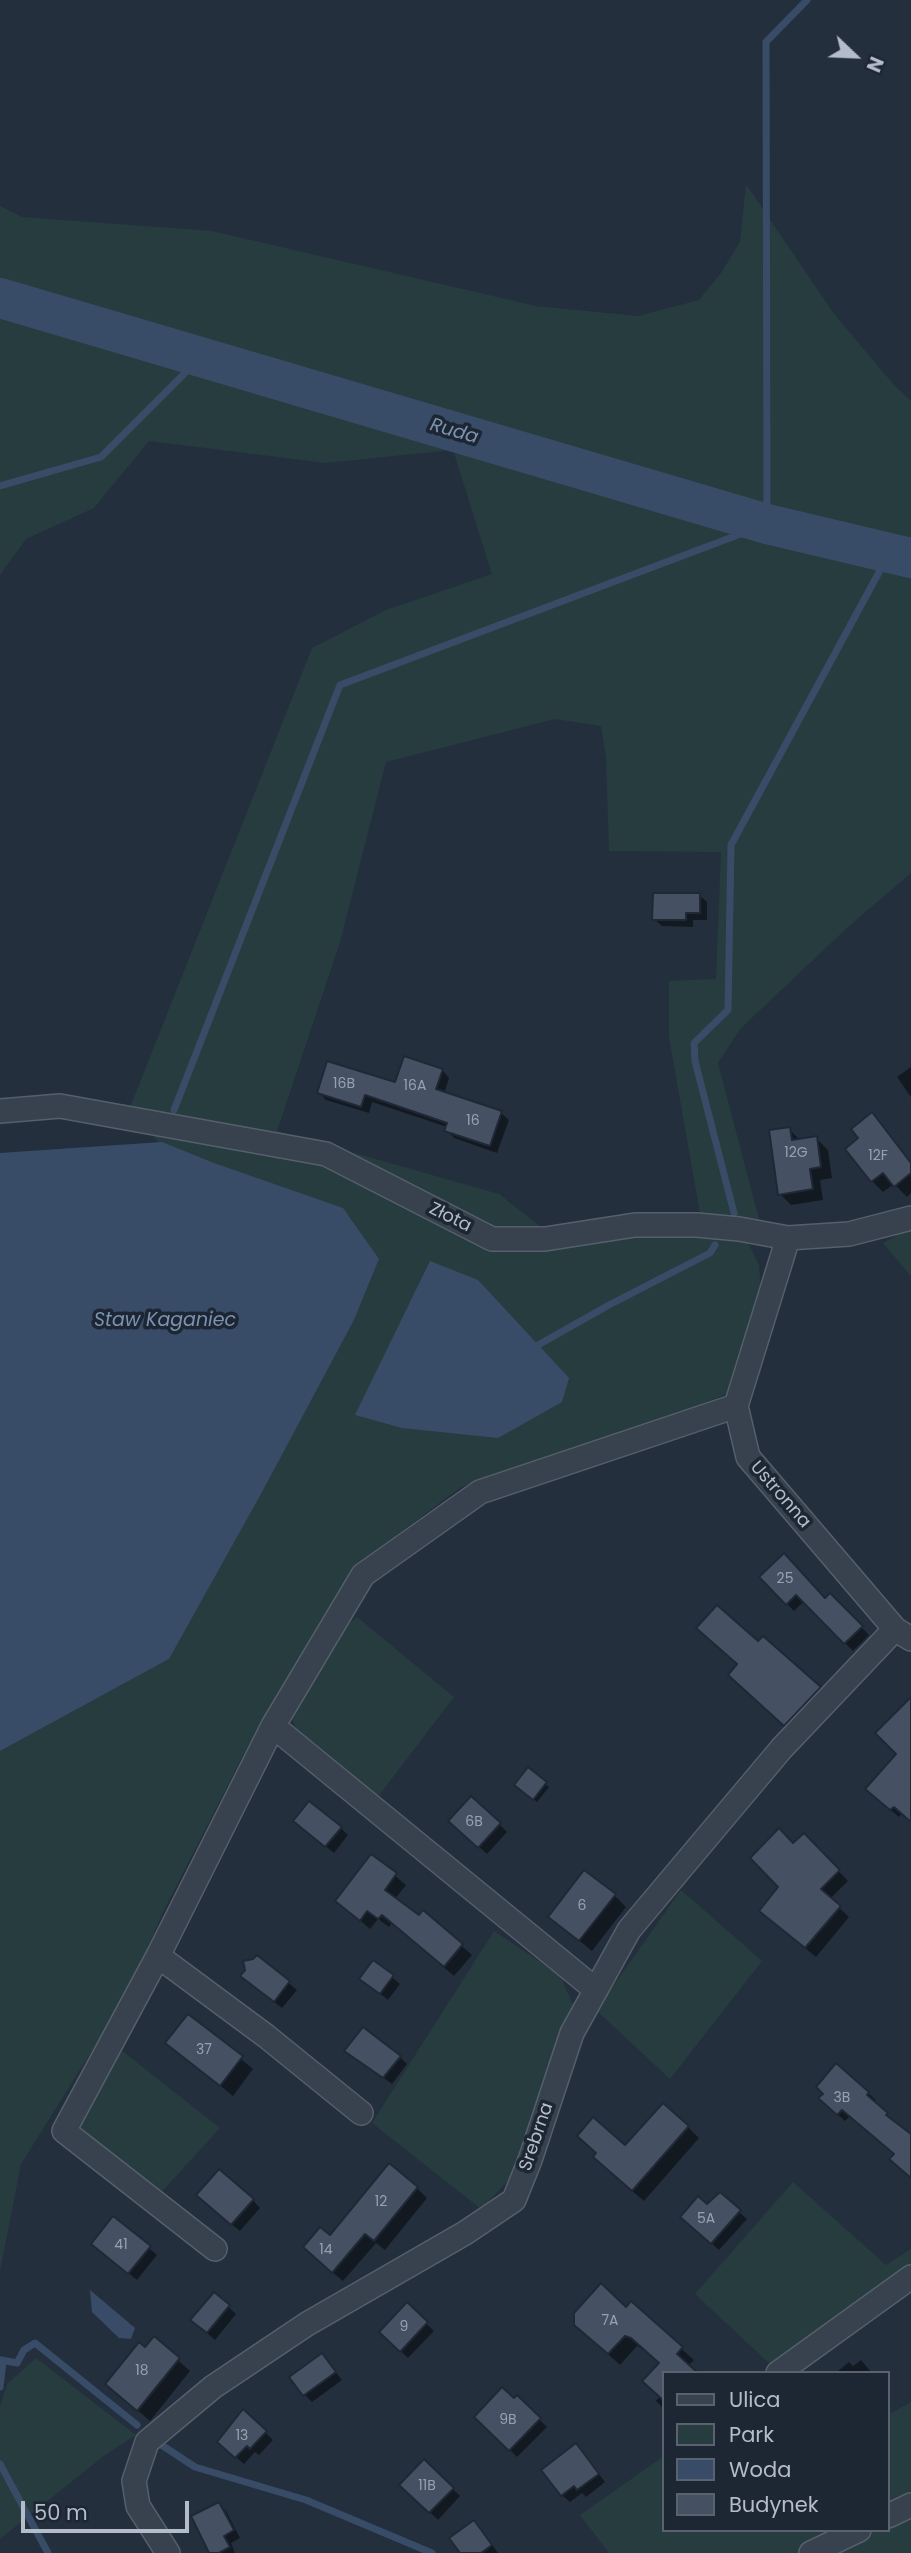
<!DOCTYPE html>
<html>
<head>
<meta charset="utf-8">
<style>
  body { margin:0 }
  #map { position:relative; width:911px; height:2553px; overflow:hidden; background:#242f3e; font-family:Poppins,sans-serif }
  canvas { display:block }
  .legend { position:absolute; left:662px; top:2371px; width:228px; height:161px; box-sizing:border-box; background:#1d2633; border:2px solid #59626f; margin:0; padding:9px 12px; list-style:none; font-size:21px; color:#b4bcc9 }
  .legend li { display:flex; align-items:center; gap:14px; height:35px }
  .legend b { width:35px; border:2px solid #59626f }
  .north { position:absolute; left:820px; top:21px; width:70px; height:70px; -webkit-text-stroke:5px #1d2633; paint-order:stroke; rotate:113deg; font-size:19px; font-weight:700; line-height:28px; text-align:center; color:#b4bcc9 }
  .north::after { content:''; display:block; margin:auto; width:24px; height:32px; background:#b4bcc9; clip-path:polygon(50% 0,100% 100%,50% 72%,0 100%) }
  .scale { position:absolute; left:21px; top:2501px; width:168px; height:32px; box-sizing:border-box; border:4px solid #b4bcc9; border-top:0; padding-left:9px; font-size:21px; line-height:24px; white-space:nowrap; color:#b4bcc9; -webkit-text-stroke:5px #1d2633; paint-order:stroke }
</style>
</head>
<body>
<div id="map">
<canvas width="911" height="2553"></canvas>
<ul class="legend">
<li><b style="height:9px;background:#38414e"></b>Ulica</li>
<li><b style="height:19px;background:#263c3f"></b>Park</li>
<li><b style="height:19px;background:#394c67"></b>Woda</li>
<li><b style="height:19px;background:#455162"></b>Budynek</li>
</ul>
<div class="north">N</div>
<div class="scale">50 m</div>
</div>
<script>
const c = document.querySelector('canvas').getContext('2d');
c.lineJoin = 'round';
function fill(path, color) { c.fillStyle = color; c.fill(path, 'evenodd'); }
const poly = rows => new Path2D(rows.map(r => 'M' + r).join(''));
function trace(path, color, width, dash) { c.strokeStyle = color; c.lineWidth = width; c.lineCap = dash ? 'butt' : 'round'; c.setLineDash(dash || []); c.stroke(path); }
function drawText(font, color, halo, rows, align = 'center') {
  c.font = font + ' Poppins,sans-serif'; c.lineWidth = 7; c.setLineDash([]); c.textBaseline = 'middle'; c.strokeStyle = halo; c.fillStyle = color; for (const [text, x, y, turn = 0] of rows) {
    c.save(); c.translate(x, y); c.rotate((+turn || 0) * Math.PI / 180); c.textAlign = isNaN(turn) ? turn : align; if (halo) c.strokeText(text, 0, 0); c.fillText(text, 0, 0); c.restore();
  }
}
const green = poly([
  [746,184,834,314,895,386,911,401,911,873,847,928,741,1028,718,1063,760,1223,701,1219,669,1037,669,981,716,979,721,852,609,851,606,758,601,726,555,719,386,762,340,942,277,1131,499,1194,545,1230,692,1232,747,1241,759,1265,761,1293,750,1320,738,1374,727,1394,656,1423,461,1487,362,1561,244,1754,162,1914,133,1985,21,2164,0,2271,0,1751,169,1659,354,1320,379,1259,161,1145,129,1110,312,648,386,610,492,574,453,450,326,463,149,441,94,508,26,539,0,575,0,206,22,217,212,231,536,306,638,316,699,300,721,273,740,242],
  [911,1227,911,1276,883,1243],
  [357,1617,454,1697,374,1802,298,1738,291,1713,348,1624],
  [681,1890,762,1961,670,2079,596,2010],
  [494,1931,560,1975,575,2009,508,2181,481,2209,372,2123],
  [121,2050,220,2128,157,2197,85,2137,77,2123],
  [793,2182,886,2265,911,2249,911,2265,771,2365,695,2294],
  [36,2358,136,2435,105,2455,0,2539,0,2407,7,2384],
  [911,2402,911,2553,609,2553,580,2515,664,2456,664,2530,888,2530,888,2415]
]);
const water = poly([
  [162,1142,214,1163,343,1208,379,1259,354,1320,262,1492,169,1659,0,1751,0,1153],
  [430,1261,478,1280,569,1378,562,1402,498,1438,402,1428,355,1415],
  [90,2290,135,2328,131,2339,119,2338,92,2312]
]);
const shadow = poly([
  [699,895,707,902,707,920,693,920,693,927,662,926,654,919],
  [911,1067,911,1097,897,1077],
  [442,1070,449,1078,444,1094,501,1113,509,1120,497,1153,454,1138,446,1130,447,1127,372,1102,369,1113,326,1100,319,1092,396,1085],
  [872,1115,911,1162,911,1193,907,1197,894,1184,883,1192,872,1181,861,1138],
  [789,1129,800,1140,816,1138,828,1150,832,1178,820,1180,823,1200,791,1205,780,1194],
  [761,1577,825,1600,830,1595,869,1635,853,1651,804,1601,794,1611],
  [758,1643,819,1688,831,1700,796,1736,742,1686],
  [911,1711,911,1821,902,1813,899,1817,875,1796,898,1754],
  [545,1784,549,1787,537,1802,519,1788],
  [499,1824,507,1832,487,1854,458,1828],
  [303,1828,341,1828,348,1835,334,1853],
  [804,1835,848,1881,830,1899,849,1917,816,1957,761,1911,781,1887,793,1845],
  [371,1856,406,1885,395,1899,419,1917,423,1912,472,1955,454,1976,392,1923,389,1927,378,1919,370,1929,337,1901],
  [614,1895,626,1907,592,1951,550,1917],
  [257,1957,297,1990,282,2008,250,1983],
  [373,1962,400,1984,388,2000,361,1978],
  [189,2016,253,2069,233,2096,168,2043],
  [347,2051,400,2057,407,2064,392,2084],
  [868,2093,876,2100,874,2103,911,2138,911,2177,896,2155,850,2116,845,2121,828,2106],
  [688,2127,699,2138,644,2201,606,2169,625,2148],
  [417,2188,427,2198,385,2250,376,2243,343,2281,315,2258,330,2238],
  [253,2200,260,2208,240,2231,206,2203],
  [707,2207,739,2212,747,2219,719,2250,690,2224],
  [149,2248,157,2255,137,2280,101,2251],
  [214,2294,236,2314,215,2340,200,2327],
  [631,2304,694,2360,688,2366,664,2373,664,2409,656,2401,660,2396,660,2364,644,2350,637,2346,620,2365,588,2336],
  [407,2305,434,2331,408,2358,381,2332],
  [154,2339,190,2371,150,2421,107,2384],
  [322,2355,342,2380,312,2402,305,2395],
  [861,2360,872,2373,839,2373,838,2371,849,2362,853,2366],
  [517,2398,547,2427,517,2457,476,2417],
  [244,2412,273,2440,259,2455,255,2452,244,2464,219,2442],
  [583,2453,605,2482,586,2497,582,2493,570,2502,562,2495],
  [424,2462,460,2496,438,2520,402,2485],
  [218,2504,226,2511,240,2538,231,2543,235,2553,211,2553],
  [481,2530,498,2553,462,2553]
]);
const stream = poly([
  [0,486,101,457,201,357],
  [174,1110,340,685,767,524,766,42,807,0],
  [734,1213,695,1061,694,1043,728,1010,731,845,890,552],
  [538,1345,609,1305,710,1253,715,1245],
  [1,2360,17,2363,24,2350,35,2343,137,2425],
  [0,2387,3,2361],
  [160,2444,195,2467,306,2500,432,2553],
  [0,2464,48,2553]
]);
const river = poly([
  [0,298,767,524,911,558]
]);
const building = poly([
  [653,893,700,893,700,913,686,913,686,920,652,920,653,893],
  [404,1056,443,1069,436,1089,502,1111,490,1146,444,1131,447,1123,365,1095,361,1107,317,1093,327,1061,395,1082,404,1056],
  [872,1112,911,1163,911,1173,894,1187,883,1173,871,1182,845,1149,858,1138,851,1129,872,1112],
  [790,1127,792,1140,817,1136,821,1167,810,1169,813,1189,778,1195,769,1130,790,1127],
  [784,1553,825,1598,830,1593,863,1626,844,1644,796,1595,786,1605,759,1577,784,1553],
  [717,1605,758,1641,763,1636,821,1687,784,1726,728,1675,737,1664,696,1628,717,1605],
  [911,1697,911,1822,894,1807,890,1810,865,1789,896,1754,875,1733,911,1697],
  [528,1767,547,1782,533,1800,514,1785,528,1767],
  [471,1796,501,1823,478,1848,448,1821,471,1796],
  [309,1801,342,1827,325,1847,293,1821,309,1801],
  [779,1828,793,1843,804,1833,840,1870,821,1889,841,1906,805,1948,759,1911,778,1887,750,1858,779,1828],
  [371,1854,397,1873,385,1890,419,1915,423,1910,463,1944,444,1967,382,1915,378,1919,367,1911,360,1921,335,1901,371,1854],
  [584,1870,616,1894,579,1941,548,1917,584,1870],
  [257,1955,290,1981,274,2002,240,1976,245,1970,243,1961,253,1959,257,1955],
  [373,1960,394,1975,380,1994,359,1979,373,1960],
  [188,2014,243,2056,220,2086,165,2043,188,2014],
  [363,2027,401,2056,383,2078,344,2051,363,2027],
  [836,2063,869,2092,867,2095,888,2113,886,2115,911,2134,911,2178,889,2159,894,2154,842,2110,837,2115,818,2098,823,2094,816,2087,836,2063],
  [663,2103,689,2126,632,2191,593,2157,596,2153,577,2136,593,2117,625,2145,663,2103],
  [389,2163,418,2187,374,2241,365,2234,332,2273,303,2247,320,2227,330,2235,389,2163],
  [219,2169,254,2199,231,2225,196,2195,219,2169],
  [720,2192,741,2210,711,2244,680,2217,698,2196,707,2204,720,2192],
  [113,2216,151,2246,128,2274,91,2244,113,2216],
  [601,2283,626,2307,631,2301,683,2347,677,2354,698,2373,664,2373,664,2401,642,2381,659,2363,631,2338,625,2336,608,2354,574,2325,574,2313,601,2283],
  [214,2292,230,2305,207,2333,190,2320,214,2292],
  [407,2302,428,2322,400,2352,379,2332,407,2302],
  [154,2336,180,2358,137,2411,105,2384,139,2342,145,2347,154,2336],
  [322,2353,336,2372,303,2396,289,2377,322,2353],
  [502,2387,514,2398,517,2395,541,2418,509,2451,474,2417,502,2387],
  [243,2409,267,2431,250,2449,247,2446,235,2458,217,2442,243,2409],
  [576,2443,599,2474,577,2490,574,2486,561,2496,541,2470,576,2443],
  [424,2459,454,2488,429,2513,399,2485,424,2459],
  [219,2502,234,2530,224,2536,230,2547,219,2553,209,2553,191,2516,219,2502],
  [474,2520,492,2545,481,2553,460,2553,449,2538,474,2520]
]);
const minor = poly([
  [0,1111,60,1106,326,1154,492,1239,545,1239,635,1225,697,1225,739,1229,788,1238,849,1234,911,1218],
  [788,1238,736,1406,748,1457,895,1629,911,1639],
  [273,1726,596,1990],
  [158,1956,266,2036,361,2113],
  [215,2249,64,2131,158,1956,273,1726,363,1575,480,1492,736,1406],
  [778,2373,911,2277],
  [888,2516,911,2505],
  [168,2553,138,2506,134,2481,147,2442,213,2387,307,2324,465,2233,514,2200,530,2160,572,2033,629,1930,782,1748,895,1629],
  [811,2553,859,2530]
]);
const numberNames = [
  ["16B",344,1084],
  ["16A",415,1086],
  ["16",473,1121],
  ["12G",796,1153],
  ["12F",878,1156],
  ["25",785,1579],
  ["6B",474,1822],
  ["6",582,1906],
  ["37",204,2050],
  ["3B",842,2098],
  ["12",381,2202],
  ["5A",706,2219],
  ["41",121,2245],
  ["14",326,2250],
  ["7A",610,2321],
  ["9",404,2327],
  ["18",142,2371],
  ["9B",508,2420],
  ["13",242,2436],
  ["11B",427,2486]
];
const streetNames = [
  ["Złota",450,1218,26],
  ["Ustronna",780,1495,49],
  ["Srebrna",537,2137,-71]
];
const waterNames = [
  ["Ruda",454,432,16],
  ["Staw Kaganiec",165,1321]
];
fill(green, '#263c3f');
fill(water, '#394c67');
fill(shadow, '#0007');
trace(stream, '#394c67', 7);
trace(river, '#394c67', 40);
fill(building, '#455162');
trace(building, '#1f2835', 2);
trace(minor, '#565f6c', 26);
trace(minor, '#38414e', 23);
drawText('14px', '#98a1af', null, numberNames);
drawText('18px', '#b4bcc9', '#1d2633', streetNames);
drawText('italic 19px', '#7c92b1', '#1d2633', waterNames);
</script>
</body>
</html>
